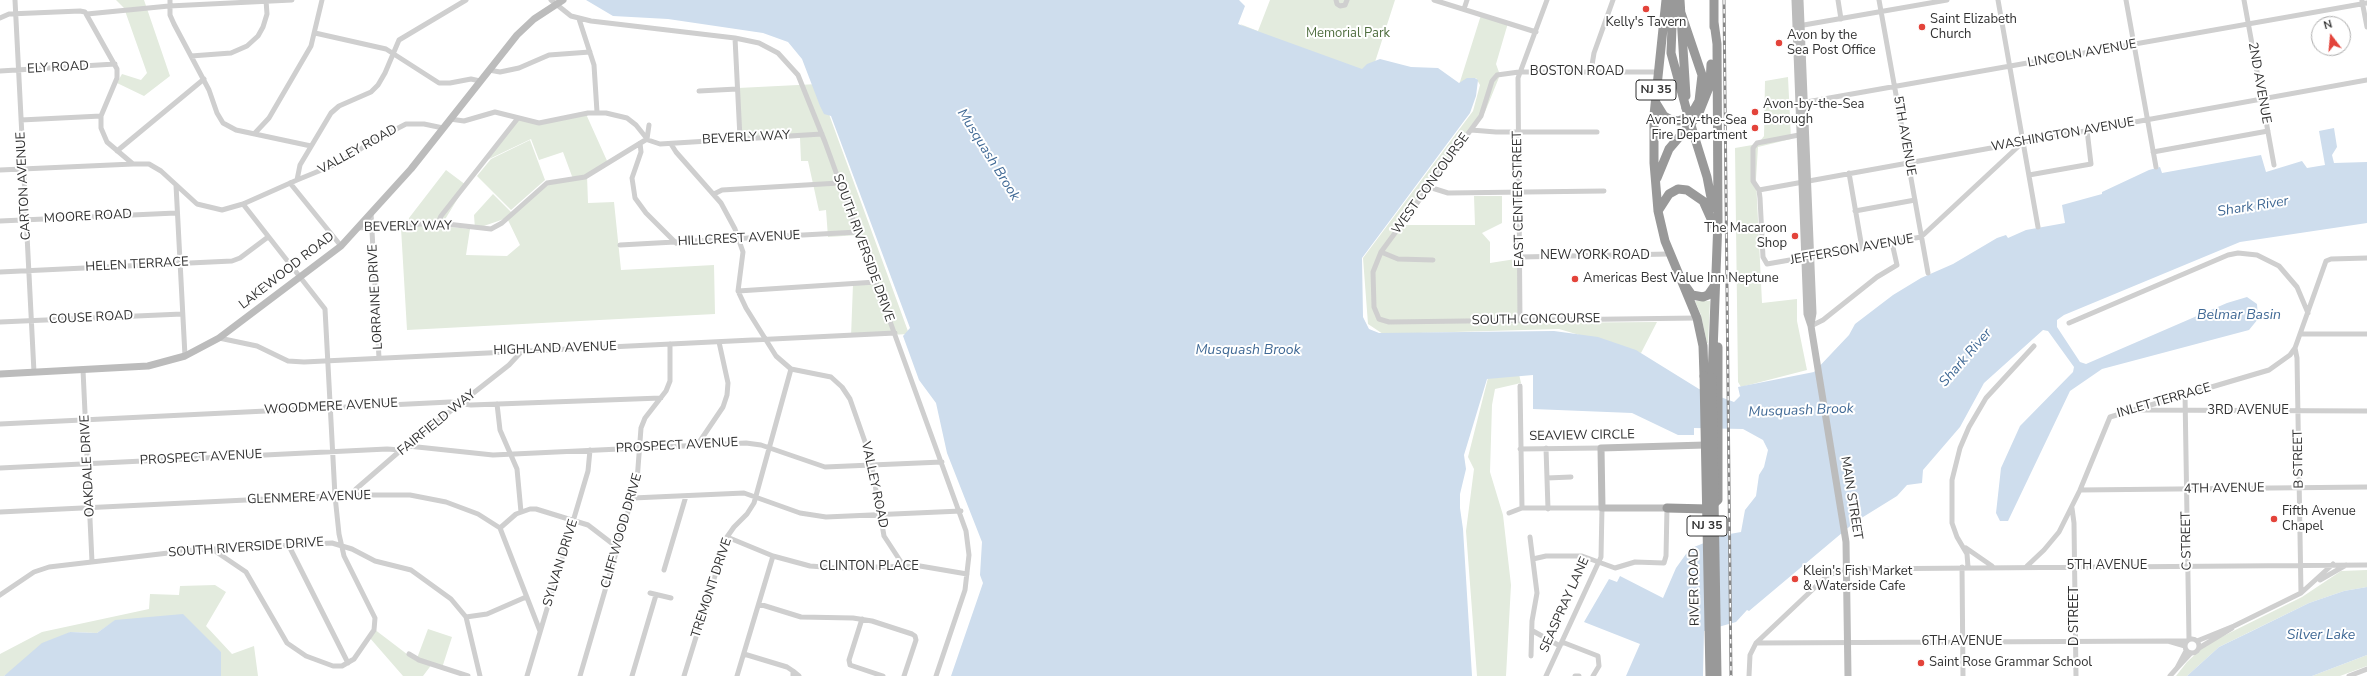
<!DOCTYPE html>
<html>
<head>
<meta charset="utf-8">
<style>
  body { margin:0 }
  #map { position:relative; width:2367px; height:676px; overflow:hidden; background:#fff; font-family:"Nunito Sans",sans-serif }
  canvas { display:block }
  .north { position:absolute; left:2311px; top:16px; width:40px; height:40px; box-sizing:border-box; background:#fff; border:1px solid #adadad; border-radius:50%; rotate:344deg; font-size:11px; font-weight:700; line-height:16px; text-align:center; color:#323232 }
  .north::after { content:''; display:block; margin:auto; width:14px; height:18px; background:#e3433a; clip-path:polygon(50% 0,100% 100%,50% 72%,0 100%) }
</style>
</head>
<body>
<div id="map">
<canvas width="2367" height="676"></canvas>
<div class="north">N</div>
</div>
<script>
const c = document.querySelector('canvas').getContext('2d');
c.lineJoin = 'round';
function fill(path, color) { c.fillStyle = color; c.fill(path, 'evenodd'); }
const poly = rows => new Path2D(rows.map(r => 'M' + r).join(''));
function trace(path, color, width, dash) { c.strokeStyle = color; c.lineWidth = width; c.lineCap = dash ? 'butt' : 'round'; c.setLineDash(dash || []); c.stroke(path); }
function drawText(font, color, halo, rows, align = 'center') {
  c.font = font + ' "Nunito Sans",sans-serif'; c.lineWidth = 4; c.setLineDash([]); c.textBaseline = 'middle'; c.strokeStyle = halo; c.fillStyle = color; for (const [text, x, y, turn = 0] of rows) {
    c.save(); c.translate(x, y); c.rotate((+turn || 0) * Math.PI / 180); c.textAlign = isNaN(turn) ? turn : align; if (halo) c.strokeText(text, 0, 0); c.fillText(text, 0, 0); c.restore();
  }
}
const green = poly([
  [116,0,144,0,170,76,144,96,117,83,122,74,141,80,147,73,124,8],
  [1270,0,1395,0,1375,62,1362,73,1261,39,1240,24,1258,31],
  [1481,15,1508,23,1496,64,1500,75,1485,112,1404,225,1475,225,1474,196,1502,196,1502,223,1482,233,1490,242,1490,263,1522,258,1522,323,1657,322,1641,353,1559,329,1383,334,1368,324,1363,258,1473,111,1480,85,1476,78,1467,79,1459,85],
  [1788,77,1791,139,1758,147,1756,179,1762,303,1797,299,1797,321,1807,370,1741,387,1738,382,1735,148,1758,144,1764,136,1765,81],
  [818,84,909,334,851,337,853,284,878,283,859,235,828,237,826,210,819,211,808,161,801,161,800,138,741,140,738,88],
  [586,114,608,163,587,175,588,203,614,202,621,270,714,265,715,314,407,330,401,228,408,228,409,218,446,170,466,185,441,226,470,229,466,255,507,256,520,245,507,218,475,229,474,215,493,194,512,213,548,183,573,179,563,152,539,160,531,139,485,161,517,118,543,123],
  [530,140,545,180,511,210,477,176,491,159],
  [1695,301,1710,301,1708,343,1707,343,1701,315],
  [1519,374,1521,383,1495,389,1492,405,1490,472,1503,515,1511,585,1506,676,1477,676,1466,531,1474,469,1468,457,1488,378],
  [2367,570,2367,587,2344,591,2309,603,2219,647,2187,676,2176,676,2187,662,2205,645,2302,597,2341,571],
  [215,585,226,592,206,626,232,654,254,646,258,676,221,676,221,652,116,620,97,633,70,632,4,676,0,676,0,654,42,632,149,609,150,594,179,595,180,586],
  [374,629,416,661,428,629,452,637,442,668,432,664,423,676,403,676,369,637],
  [2367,655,2367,666,2340,676,2312,676]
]);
const water = poly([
  [586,0,1239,0,1245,6,1238,24,1362,69,1367,64,1380,59,1411,67,1438,68,1459,83,1467,78,1475,78,1478,80,1476,96,1470,113,1362,258,1363,317,1369,329,1379,333,1554,331,1598,337,1636,350,1699,389,1734,402,1740,396,1738,387,1814,372,1849,335,1855,324,1893,295,1921,278,1953,264,1997,238,2006,235,2008,238,2026,230,2065,223,2062,205,2102,194,2102,192,2149,170,2160,167,2162,173,2261,155,2266,172,2302,161,2307,168,2325,165,2319,131,2334,128,2337,147,2332,155,2334,163,2367,162,2367,223,2240,242,2064,315,2057,320,2057,327,2080,362,2086,364,2227,303,2247,297,2257,304,2258,319,2249,330,2102,369,2070,391,2008,521,2000,521,1996,513,2001,468,2020,426,2073,372,2074,367,2048,331,2043,330,1984,383,1960,427,1923,470,1922,483,1907,485,1897,496,1855,522,1749,611,1747,610,1736,622,1704,631,1703,676,1626,676,1640,644,1584,622,1609,579,1617,582,1620,576,1663,598,1676,568,1686,554,1694,547,1724,535,1741,532,1745,510,1756,496,1759,475,1764,467,1768,450,1763,440,1743,429,1694,428,1694,435,1678,435,1632,413,1533,409,1533,375,1487,379,1464,455,1466,469,1460,494,1460,508,1463,529,1472,676,951,676,983,583,980,575,982,542,947,453,936,403,919,380,903,336,910,328,831,116,824,114,820,106,802,59,788,42,763,33,668,19,613,16],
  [2367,587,2367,655,2312,676,2187,676,2219,647,2250,632,2309,603,2344,591],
  [183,614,221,652,221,676,4,676,42,643,70,632,97,633,115,620]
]);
const street = poly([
  [15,0,34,372],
  [170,0,170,15,174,24,209,90,217,113,223,123,236,130,311,146],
  [551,0,571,16,591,21,735,38,759,43,778,53,798,75,825,142,966,531,969,555,965,590,936,676],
  [1336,0,1337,4,1340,6,1345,5,1347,0],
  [1434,0,1536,32],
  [1838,0,1841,19],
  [1879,0,1928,273],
  [1998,0,2038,227],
  [2126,0,2156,167],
  [2244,0,2274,165],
  [2362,1,2367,27],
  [1464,9,1467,0],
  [87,14,169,6,292,0],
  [0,18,9,14,80,11,85,12,117,69,117,78,101,116,101,128,107,142,133,164,149,164,161,171,197,204,222,210,243,204,297,180,300,165,331,113,339,106,371,92,378,85,385,73,399,40,466,0],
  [579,19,594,65,597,112],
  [1798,26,1947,0],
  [315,33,386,49,439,83,450,83,471,79,480,81],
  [735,38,740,138],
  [191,56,231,53,247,46,258,36,263,27,267,14,266,0],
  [489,70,500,72,519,68,549,55,590,52],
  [0,71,115,64],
  [1591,71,1594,53,1613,0],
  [1658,72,1519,72,1497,75,1492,81,1481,116,1381,252,1373,272,1374,307,1379,319,1389,322,1697,318],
  [699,91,737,89],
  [1801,103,2367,3],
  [450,119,464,121,495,112,539,123,588,113,606,113,627,118,636,125,648,140,660,144,822,134],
  [21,120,101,116],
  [1471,130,1496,132,1597,132],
  [255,133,269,118,311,46,322,0],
  [1799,135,1757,143,1753,148,1753,181,1759,190,1760,198,1763,257,1767,264,1921,237,2022,143],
  [640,143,641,152,632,178,635,198,646,213,676,243],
  [671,144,676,152,721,203,735,229,743,252,738,291,746,308,776,356,791,369,831,377,842,387,850,399,870,456,884,536,903,565],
  [117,151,204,79],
  [2153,152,2268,131],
  [0,170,133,164],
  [1849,173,1862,248],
  [2029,175,2091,164,2087,130],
  [297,180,341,162,371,142,406,124,424,124,443,128],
  [290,183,341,246],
  [176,185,185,356],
  [1429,187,1448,193,1604,191],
  [1759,190,2367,80],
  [714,194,722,190,839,183],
  [1855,211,1915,200],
  [371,213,379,358],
  [0,221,176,213],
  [438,223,441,216,518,118],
  [358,228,438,223,491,229,502,223,547,183,585,177,647,139,649,125],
  [620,245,858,232],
  [1381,252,1398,259,1433,260],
  [1520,257,1669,254],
  [0,272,232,261,240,258,268,237],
  [738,291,876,282],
  [1520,321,1518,78,1547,0],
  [0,322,182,314],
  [2069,323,2228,255,2238,253,2257,255,2279,266,2297,287,2308,313],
  [1811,326,1823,320,1877,277,1897,265,1892,243],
  [2301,334,2367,334],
  [219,338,257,346,288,361,304,362,895,333],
  [2295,348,2297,358,2301,593],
  [83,370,92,562],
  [1520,386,1522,508],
  [2185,394,2189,639],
  [497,404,500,430,517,469,521,512],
  [2136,410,2367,411],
  [0,424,450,402,471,405,661,398],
  [698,444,723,407,727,395,728,383,719,342],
  [408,446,493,455,746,443,761,445,825,467,942,462],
  [1546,448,1548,509],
  [1520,449,1601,448],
  [0,468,387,449,401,450],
  [1547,478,1571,477],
  [2080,490,2367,487],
  [352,495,356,489,401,450,509,365,522,351],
  [633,498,744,493,800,513,826,517,961,511],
  [1522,508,1602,508,1601,557,1546,676],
  [2072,508,2074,523,2076,676],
  [0,512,349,495,410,495,446,502,478,514,500,528,540,631],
  [1509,513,1522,508],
  [500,528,516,514,530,509,536,509,588,525,618,548],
  [727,537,773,556,810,566,837,568,920,566,967,574],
  [1530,537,1537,593,1532,621,1531,656],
  [289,546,348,663],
  [1966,548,1992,566],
  [215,551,246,572,287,643,306,656,333,666,342,666,354,659,374,630,375,618,344,556,339,534,335,496,325,309,243,204],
  [1533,559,1546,556,1582,556,1615,568,1635,562,1664,563,1666,556,1667,508],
  [2027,566,2044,550,2059,532,2080,490,2110,417,2269,370,2290,355,2295,348,2326,261,2331,259,2367,258],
  [1962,567,1963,676],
  [1968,567,1967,554,1957,537,1952,523,1952,480,1960,448,1969,427,1986,398,2034,346],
  [664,570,686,496],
  [2320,580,2346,565],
  [650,593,671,598],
  [0,595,34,572,49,567,194,550,332,543,352,549,375,561,411,570,451,599,466,617,480,676],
  [759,604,801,617,853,618,872,621,912,634,915,636,916,640,904,676],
  [466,617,487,614,526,597],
  [862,619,849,660,850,665,883,676],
  [1533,631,1560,646],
  '2185 646a7 7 0 1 1 14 0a7 7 0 1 1-14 0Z',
  [2197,641,2234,626,2301,593,2333,564],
  [1562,642,1598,656,1599,666,1593,676],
  [1756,643,2168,641],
  [2185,646,2168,641,2187,641],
  [2199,648,2232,628],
  [2186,651,2177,668,2191,653],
  [409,654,419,660,468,676],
  [744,654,787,667,793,671],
  [527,676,588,471,590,450],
  [580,676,637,481,641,428,645,418,666,391,670,381,670,344],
  [632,676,656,595],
  [684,676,727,537,734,527,747,514,754,503,791,369],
  [737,676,773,556],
  [793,676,793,671,799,676],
  [1575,676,1579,676],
  [1749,676,1750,655,1756,643,1828,575,1847,569,2367,565],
  [2170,676,2177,668],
  [2349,676,2367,669]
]);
const secondary = poly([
  [1795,0,1807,314,1811,326,1846,542,1848,676],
  [1800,0,1813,313,1811,324],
  [0,374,148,366,185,356,219,338,341,246,411,169,517,35,534,19,563,0],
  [1667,508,1602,508,1601,448,1705,445]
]);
const highway = poly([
  [1666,0,1654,115,1654,163,1658,211,1665,241,1697,318,1703,346,1704,376],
  [1673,0,1671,53,1686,108],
  [1680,0,1686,96],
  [1714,27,1714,0],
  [1656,103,1664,116,1671,120,1679,121,1691,115,1699,101,1702,75,1681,13],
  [1693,132,1707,177,1713,208],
  [1657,178,1669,149,1698,115,1710,85,1711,64],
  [1658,211,1669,194,1678,189,1687,190,1703,201,1716,230],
  [1687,288,1692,295,1703,297,1708,295,1715,285],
  [1712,378,1718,220,1717,44,1714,22],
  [1667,508,1708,509,1718,500,1718,347]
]);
const rail = poly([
  [1724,0,1731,676]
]);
const highwayBridge = poly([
  [1686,108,1693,132],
  [1704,376,1710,676],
  [1712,378,1717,676]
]);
const markers = [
  [1646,9,4,"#e3433a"],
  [1922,27,4,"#e3433a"],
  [1779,43,4,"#e3433a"],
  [1755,112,4,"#e3433a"],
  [1755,128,4,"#e3433a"],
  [1795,236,4,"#e3433a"],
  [1575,279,4,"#e3433a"],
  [2274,519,4,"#e3433a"],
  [1795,579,4,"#e3433a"],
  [1921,663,4,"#e3433a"]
];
const shields = [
  [1656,90,40],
  [1707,526,40]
];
const shieldNames = [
  ["NJ 35",1656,90],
  ["NJ 35",1707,526]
];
const poiNames = [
  ["Saint Elizabeth",1930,20],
  ["Church",1930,35],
  ["Kelly's Tavern",1646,23,"center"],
  ["Avon by the",1787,36],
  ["Sea Post Office",1787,51],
  ["Avon-by-the-Sea",1763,105],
  ["Borough",1763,120],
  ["Avon-by-the-Sea",1747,121,"right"],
  ["Fire Department",1747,136,"right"],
  ["The Macaroon",1787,229,"right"],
  ["Shop",1787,244,"right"],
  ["Americas Best Value Inn Neptune",1583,279],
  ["Fifth Avenue",2282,512],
  ["Chapel",2282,527],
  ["Klein's Fish Market",1803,572],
  ["& Waterside Cafe",1803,587],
  ["Saint Rose Grammar School",1929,663]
];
const parkNames = [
  ["Memorial Park",1348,34]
];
const streetNames = [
  ["LINCOLN AVENUE",2082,54,-10],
  ["ELY ROAD",58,68,-3],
  ["BOSTON ROAD",1577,72],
  ["2ND AVENUE",2259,83,80],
  ["WASHINGTON AVENUE",2063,135,-10],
  ["5TH AVENUE",1904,136,80],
  ["BEVERLY WAY",746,138,-3],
  ["VALLEY ROAD",358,150,-29],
  ["WEST CONCOURSE",1431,184,-54],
  ["CARTON AVENUE",24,186,-93],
  ["EAST CENTER STREET",1519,199,-91],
  ["MOORE ROAD",88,217,-3],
  ["BEVERLY WAY",408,227,-1],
  ["HILLCREST AVENUE",739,239,-3],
  ["SOUTH RIVERSIDE DRIVE",863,248,70],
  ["JEFFERSON AVENUE",1852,250,-10],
  ["NEW YORK ROAD",1595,256],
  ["HELEN TERRACE",137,265,-3],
  ["LAKEWOOD ROAD",287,271,-38],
  ["LORRAINE DRIVE",376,297,-93],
  ["COUSE ROAD",91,318,-3],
  ["SOUTH CONCOURSE",1536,320,-1],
  ["HIGHLAND AVENUE",555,349,-2],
  ["INLET TERRACE",2164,401,-16],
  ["WOODMERE AVENUE",331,407,-3],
  ["3RD AVENUE",2248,411],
  ["FAIRFIELD WAY",437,423,-39],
  ["SEAVIEW CIRCLE",1582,436,-1],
  ["PROSPECT AVENUE",677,446,-3],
  ["PROSPECT AVENUE",201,458,-3],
  ["B STREET",2299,459,-91],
  ["OAKDALE DRIVE",88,466,-93],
  ["VALLEY ROAD",874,485,78],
  ["4TH AVENUE",2224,489,-1],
  ["GLENMERE AVENUE",309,498,-2],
  ["MAIN STREET",1851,498,81],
  ["CLIFFWOOD DRIVE",622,531,-74],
  ["C STREET",2187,541,-91],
  ["SOUTH RIVERSIDE DRIVE",246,548,-4],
  ["SYLVAN DRIVE",561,563,-73],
  ["5TH AVENUE",2107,566],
  ["CLINTON PLACE",869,567],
  ["RIVER ROAD",1695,587,-91],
  ["TREMONT DRIVE",712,588,-72],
  ["SEASPRAY LANE",1565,605,-66],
  ["D STREET",2075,616,-90],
  ["6TH AVENUE",1962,642]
];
const waterNames = [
  ["Musquash Brook",988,155,58],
  ["Shark River",2253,207,-9],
  ["Belmar Basin",2239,316],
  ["Musquash Brook",1248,351],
  ["Shark River",1966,358,-49],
  ["Musquash Brook",1801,411,-2],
  ["Silver Lake",2321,636]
];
fill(green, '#e3ebde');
fill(water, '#cedded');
trace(street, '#cfcfcf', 5);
trace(secondary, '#bcbcbc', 7);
trace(highway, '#999', 9);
trace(rail, '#878787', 3);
trace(rail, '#fff', 1.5, [4.5]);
trace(highwayBridge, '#999', 9);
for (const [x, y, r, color] of markers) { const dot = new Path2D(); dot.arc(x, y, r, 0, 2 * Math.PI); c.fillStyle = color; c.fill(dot); trace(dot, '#fff', 1.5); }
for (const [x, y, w] of shields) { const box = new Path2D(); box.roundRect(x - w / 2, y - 10, w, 20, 3); c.fillStyle = '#fff'; c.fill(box); trace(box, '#323232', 1); }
drawText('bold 12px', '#323232', null, shieldNames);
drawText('13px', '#323232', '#fff', poiNames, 'left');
drawText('13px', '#4f6e3f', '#fff', parkNames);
drawText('13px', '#323232', '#fff', streetNames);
drawText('italic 14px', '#406995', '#fff', waterNames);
</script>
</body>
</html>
